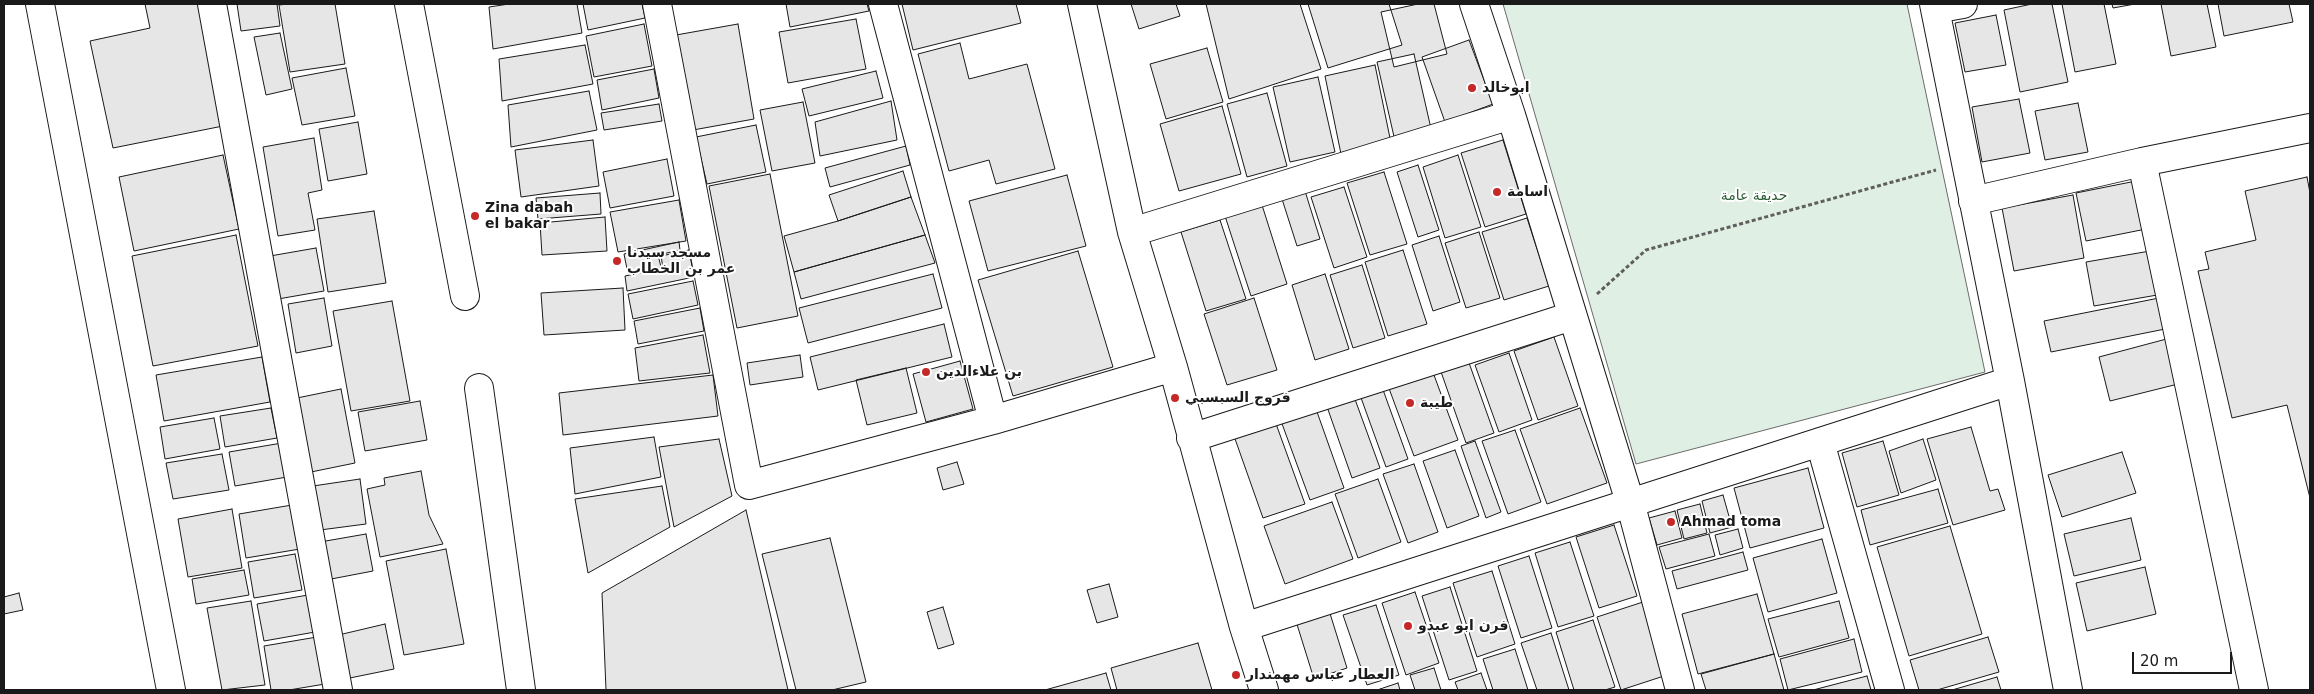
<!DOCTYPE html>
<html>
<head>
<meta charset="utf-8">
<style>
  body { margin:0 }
  #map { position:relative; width:2314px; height:694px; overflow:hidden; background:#fff; font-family:"DejaVu Sans",sans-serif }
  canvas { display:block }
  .frame { position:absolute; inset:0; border:5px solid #1a1a1a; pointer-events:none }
  .scale { position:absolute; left:2132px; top:652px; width:100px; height:22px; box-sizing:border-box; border:2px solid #1a1a1a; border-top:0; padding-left:6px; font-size:15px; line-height:18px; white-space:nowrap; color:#1a1a1a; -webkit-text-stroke:4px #fff; paint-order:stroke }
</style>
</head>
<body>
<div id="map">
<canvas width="2314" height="694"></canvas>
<div class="frame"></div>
<div class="scale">20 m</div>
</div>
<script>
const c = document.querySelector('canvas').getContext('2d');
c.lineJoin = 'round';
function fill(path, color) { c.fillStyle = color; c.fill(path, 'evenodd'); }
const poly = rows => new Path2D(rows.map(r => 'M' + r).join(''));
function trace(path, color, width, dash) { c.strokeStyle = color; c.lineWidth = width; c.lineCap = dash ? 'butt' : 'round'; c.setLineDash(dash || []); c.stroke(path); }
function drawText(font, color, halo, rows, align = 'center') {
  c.font = font + ' "DejaVu Sans",Cairo,sans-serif'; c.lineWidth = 4; c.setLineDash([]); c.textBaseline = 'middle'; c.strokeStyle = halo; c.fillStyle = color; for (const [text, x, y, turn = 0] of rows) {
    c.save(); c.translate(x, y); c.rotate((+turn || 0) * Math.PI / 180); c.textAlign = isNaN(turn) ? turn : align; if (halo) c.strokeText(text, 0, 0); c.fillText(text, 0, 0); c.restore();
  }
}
const green = poly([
  [1503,4,1907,4,1985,372,1636,464,1503,4]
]);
const building = poly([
  [145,4,203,4,228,125,113,148,90,41,150,28,145,4],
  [237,4,277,4,280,26,241,31,237,4],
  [288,4,335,4,345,64,290,72,279,5,288,4],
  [509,4,577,4,582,33,493,49,489,7,509,4],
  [583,4,642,4,645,18,588,30,583,4],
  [786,4,867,4,869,11,790,27,786,4],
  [902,4,1016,4,1021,23,913,50,902,4],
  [1131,4,1176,4,1180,16,1139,29,1131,4],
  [1206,4,1300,4,1321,69,1229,99,1206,4],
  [1308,4,1389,4,1402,45,1328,68,1308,4],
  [1418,4,1434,4,1447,54,1394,67,1381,12,1418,4],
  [2032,4,2052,4,2068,82,2020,92,2004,10,2032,4],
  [2062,4,2104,4,2116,64,2075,72,2062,4],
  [2112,4,2135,4,2113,8,2112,4],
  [2161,4,2207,4,2216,47,2171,56,2161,4],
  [2218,4,2289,4,2293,22,2224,36,2218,4],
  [1996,15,2006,65,1965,72,1955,23,1996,15],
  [856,19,866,69,788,83,779,32,856,19],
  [644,24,652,66,594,77,586,36,644,24],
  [738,24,754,119,693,130,676,35,738,24],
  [280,33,292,89,266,95,254,37,280,33],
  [1469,40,1493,104,1445,122,1422,57,1469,40],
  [960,43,969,79,1027,64,1055,169,996,184,989,160,949,171,918,54,960,43],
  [585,45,593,84,502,101,499,59,585,45],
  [1207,48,1223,102,1166,119,1150,64,1207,48],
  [1414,54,1432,133,1395,141,1377,62,1414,54],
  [1375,65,1391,143,1341,154,1325,76,1375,65],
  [346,68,355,116,302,125,292,78,346,68],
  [654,69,659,98,602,110,597,80,654,69],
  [876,71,883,98,809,116,802,89,876,71],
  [1318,77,1335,152,1290,162,1273,87,1318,77],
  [589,91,597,130,511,147,508,105,589,91],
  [1267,93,1287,166,1247,177,1227,104,1267,93],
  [2019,99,2030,153,1982,162,1972,107,2019,99],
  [891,101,897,140,820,156,815,122,891,101],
  [803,102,815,163,772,171,760,110,803,102],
  [2078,103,2088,152,2045,160,2035,111,2078,103],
  [659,104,662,121,604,130,601,113,659,104],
  [1222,106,1241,174,1179,191,1160,124,1222,106],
  [358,122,367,174,328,181,319,129,358,122],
  [756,125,766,172,707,184,696,137,756,125],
  [314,138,322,190,308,193,315,230,278,236,263,147,314,138],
  [593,140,599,186,521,197,515,150,593,140],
  [1503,140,1526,214,1485,227,1461,153,1503,140],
  [906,146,910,165,830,187,825,168,906,146],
  [223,155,239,229,134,251,119,177,223,155],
  [1458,155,1481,227,1445,238,1423,167,1458,155],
  [667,159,674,196,610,208,603,172,667,159],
  [1418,165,1439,230,1418,237,1397,172,1418,165],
  [903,171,911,197,838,221,829,195,903,171],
  [1384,172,1407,244,1370,255,1347,183,1384,172],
  [770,174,798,316,737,328,709,186,770,174],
  [1067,175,1086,246,988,271,969,201,1067,175],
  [2307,177,2310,193,2310,498,2287,405,2232,418,2198,271,2209,269,2205,252,2256,240,2245,191,2307,177],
  [2136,181,2146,229,2086,241,2076,193,2136,181],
  [1344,187,1367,257,1334,268,1311,197,1344,187],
  [1305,191,1320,239,1297,246,1282,199,1305,191],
  [600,193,601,214,538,219,536,198,600,193],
  [2073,195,2084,258,2014,271,2002,208,2073,195],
  [911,197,925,235,794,272,784,236,838,221,911,197],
  [679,200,686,241,618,252,610,212,679,200],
  [1262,205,1287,284,1251,296,1225,216,1262,205],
  [374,211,386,283,328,292,317,219,374,211],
  [605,217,607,251,542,255,540,223,605,217],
  [1527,218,1549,286,1504,300,1482,232,1527,218],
  [1220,220,1246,299,1206,311,1181,232,1220,220],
  [1479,232,1500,298,1466,308,1445,243,1479,232],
  [236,235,258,346,153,366,132,256,236,235],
  [925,235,935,263,801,299,794,272,925,235],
  [1439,236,1460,302,1433,311,1412,245,1439,236],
  [679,242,680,250,658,255,661,267,628,274,624,254,679,242],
  [316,248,324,291,278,299,270,256,316,248],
  [689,250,694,277,627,291,625,276,663,268,661,256,689,250],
  [1403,250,1427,324,1388,336,1365,262,1403,250],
  [2156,250,2163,294,2094,306,2086,262,2156,250],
  [1078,251,1113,367,1013,396,978,280,1078,251],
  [1362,265,1385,338,1353,348,1330,275,1362,265],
  [933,274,942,308,808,343,799,308,933,274],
  [1325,274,1349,349,1315,360,1292,285,1325,274],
  [693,281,698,305,633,319,628,294,693,281],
  [623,288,625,330,544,335,541,293,623,288],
  [2164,297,2170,328,2051,352,2044,321,2164,297],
  [324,298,332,346,296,353,288,304,324,298],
  [1254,298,1277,370,1227,385,1204,314,1254,298],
  [392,301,410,401,351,411,333,311,392,301],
  [700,308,704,331,638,344,634,321,700,308],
  [944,324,952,357,818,390,810,357,944,324],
  [703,335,710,373,639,381,635,348,703,335],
  [1554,337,1578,406,1538,420,1514,351,1554,337],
  [2174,337,2186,382,2110,401,2099,357,2174,337],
  [1509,353,1532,420,1499,432,1475,365,1509,353],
  [800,355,803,377,750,385,747,363,800,355],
  [262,357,270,402,164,421,156,375,262,357],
  [1468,360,1494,433,1466,443,1440,369,1468,360],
  [960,361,973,409,926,422,913,374,960,361],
  [1431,367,1458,440,1414,456,1387,383,1431,367],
  [906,368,917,413,867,425,856,380,906,368],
  [713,375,718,416,563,435,559,393,713,375],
  [1382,387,1408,459,1386,467,1360,395,1382,387],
  [341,389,355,463,306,473,292,399,341,389],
  [1352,391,1380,468,1352,478,1325,401,1352,391],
  [420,401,427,440,365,451,358,412,420,401],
  [271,408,277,438,225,447,220,416,271,408],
  [1580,408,1607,483,1547,504,1520,429,1580,408],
  [1316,409,1344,488,1310,500,1281,421,1316,409],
  [214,418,220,449,165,459,160,427,214,418],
  [1275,421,1305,504,1263,518,1234,436,1275,421],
  [1971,427,1990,491,1998,489,2005,510,1953,525,1927,439,1971,427],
  [1515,430,1541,502,1508,514,1482,441,1515,430],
  [654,437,661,477,575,494,570,448,654,437],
  [719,439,732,496,674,527,659,447,719,439],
  [1923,439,1936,480,1901,493,1889,451,1923,439],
  [1475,441,1501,512,1486,518,1461,446,1475,441],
  [1883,441,1899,495,1857,507,1842,453,1883,441],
  [282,443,287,477,235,486,229,452,282,443],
  [1455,450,1479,516,1447,528,1423,461,1455,450],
  [2122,452,2136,493,2062,517,2048,475,2122,452],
  [222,454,229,490,173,499,166,463,222,454],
  [957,462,964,484,943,490,937,468,957,462],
  [1414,464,1438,532,1408,543,1383,474,1414,464],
  [1808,468,1824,528,1750,548,1734,488,1808,468],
  [421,471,429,515,443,544,380,557,367,489,385,485,384,478,421,471],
  [360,479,366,524,320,530,313,486,360,479],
  [1378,479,1401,542,1358,558,1335,494,1378,479],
  [662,486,670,527,588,573,575,499,662,486],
  [1938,489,1948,523,1870,545,1861,510,1938,489],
  [1723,495,1732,527,1710,533,1702,501,1723,495],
  [1332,502,1353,559,1285,584,1264,526,1332,502],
  [1700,504,1707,533,1684,539,1677,510,1700,504],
  [292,505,300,549,246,558,239,514,292,505],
  [232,509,242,568,188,577,178,519,232,509],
  [746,510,788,690,606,690,602,593,746,510],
  [1675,511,1682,538,1657,545,1649,518,1675,511],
  [2131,518,2141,560,2074,576,2064,534,2131,518],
  [1614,525,1637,596,1599,608,1576,537,1614,525],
  [1950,526,1982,634,1909,656,1877,547,1950,526],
  [1738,529,1743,548,1720,555,1715,535,1738,529],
  [366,534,373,571,326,580,320,542,366,534],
  [1709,534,1715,556,1666,569,1659,547,1709,534],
  [830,538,866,682,832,690,796,690,762,554,830,538],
  [1822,539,1837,593,1768,612,1753,558,1822,539],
  [1570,542,1594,616,1558,627,1535,553,1570,542],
  [446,549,464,644,404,655,386,561,446,549],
  [1743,552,1748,570,1677,589,1672,571,1743,552],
  [295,554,302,590,254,598,248,562,295,554],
  [1529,556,1552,628,1521,638,1498,566,1529,556],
  [2145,567,2156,614,2087,631,2076,583,2145,567],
  [244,570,249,595,196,604,192,579,244,570],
  [1492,571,1515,644,1477,657,1453,583,1492,571],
  [1109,584,1118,617,1097,623,1087,590,1109,584],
  [1450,587,1477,671,1449,680,1422,596,1450,587],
  [1415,592,1439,663,1406,675,1382,603,1415,592],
  [19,593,23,610,4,614,4,597,19,593],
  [1757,594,1774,654,1698,674,1682,614,1757,594],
  [308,595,315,632,264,641,257,604,308,595],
  [251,601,265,685,222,690,207,608,251,601],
  [1839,601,1849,638,1779,657,1768,619,1839,601],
  [1643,602,1667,675,1621,690,1597,617,1643,602],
  [1376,605,1399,675,1367,685,1343,615,1376,605],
  [943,607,954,644,938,649,927,612,943,607],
  [1328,607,1347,668,1314,679,1295,618,1328,607],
  [1593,620,1615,687,1605,690,1574,690,1556,632,1593,620],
  [385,624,394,669,340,680,330,637,385,624],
  [1551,633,1569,690,1537,690,1521,643,1551,633],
  [317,637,325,684,289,690,271,690,264,646,317,637],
  [1988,637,1999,672,1937,690,1919,690,1910,660,1988,637],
  [1854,639,1862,672,1788,690,1780,659,1854,639],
  [1198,643,1212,690,1117,690,1111,668,1198,643],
  [1515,649,1528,690,1493,690,1483,659,1515,649],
  [1774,654,1784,690,1706,690,1701,674,1774,654],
  [1434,668,1441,690,1415,690,1410,675,1434,668],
  [1106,673,1111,690,1045,690,1106,673],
  [1481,673,1487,690,1458,690,1455,682,1481,673],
  [1867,676,1871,690,1813,690,1867,676],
  [1997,677,2001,690,1952,690,1997,677],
  [1398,683,1400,690,1377,690,1398,683]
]);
const path = poly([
  [1597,294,1646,250,1936,170]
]);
const street = poly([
  [40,4,171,690],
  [212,4,338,690],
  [409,4,465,296],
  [657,4,749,485,993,420,1173,367],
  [883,4,993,420],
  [1082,4,1132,232,1173,367,1244,627,1264,690],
  [1474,4,1511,115,1630,502,1680,690],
  [1934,4,2010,381,2068,690],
  [1935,9,1963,4],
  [2142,162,2254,690],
  [1973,201,2142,162,2310,128],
  [1132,232,1511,115],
  [479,388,521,690],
  [1191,438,1572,316],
  [1820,442,1890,690],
  [1244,627,2010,381]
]);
const markers = [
  [1472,88,5,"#c62828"],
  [1497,192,5,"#c62828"],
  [475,216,5,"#c62828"],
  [617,261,5,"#c62828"],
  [926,372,5,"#c62828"],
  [1175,398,5,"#c62828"],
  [1410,403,5,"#c62828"],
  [1671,522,5,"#c62828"],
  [1408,626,5,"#c62828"],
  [1236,675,5,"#c62828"]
];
const poiNames = [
  ["ابوخالد",1482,88],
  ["اسامة",1507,192],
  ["Zina dabah",485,208],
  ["el bakar",485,224],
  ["مسجد سيدنا",627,253],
  ["عمر بن الخطاب",627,269],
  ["بن علاءالدين",936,372],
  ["فروج السبسبي",1185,398],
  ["طيبة",1420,403],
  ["Ahmad toma",1681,522],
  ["فرن ابو عبدو",1418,626],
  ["العطار عباس مهمندار",1246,675]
];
const parkNames = [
  ["حديقة عامة",1754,196]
];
fill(green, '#e0efe3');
trace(green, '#6a6a6a', 1);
fill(building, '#e6e6e6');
trace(building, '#1a1a1a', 1);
trace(street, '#1a1a1a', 30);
trace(path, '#5f5f5f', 3, [4, 2.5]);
trace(street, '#fff', 28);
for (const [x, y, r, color] of markers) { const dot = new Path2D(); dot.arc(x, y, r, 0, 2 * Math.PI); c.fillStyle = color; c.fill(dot); trace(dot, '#fff', 2); }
drawText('bold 14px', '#1a1a1a', '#fff', poiNames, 'left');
drawText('14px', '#2b5a34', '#fff', parkNames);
</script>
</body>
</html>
